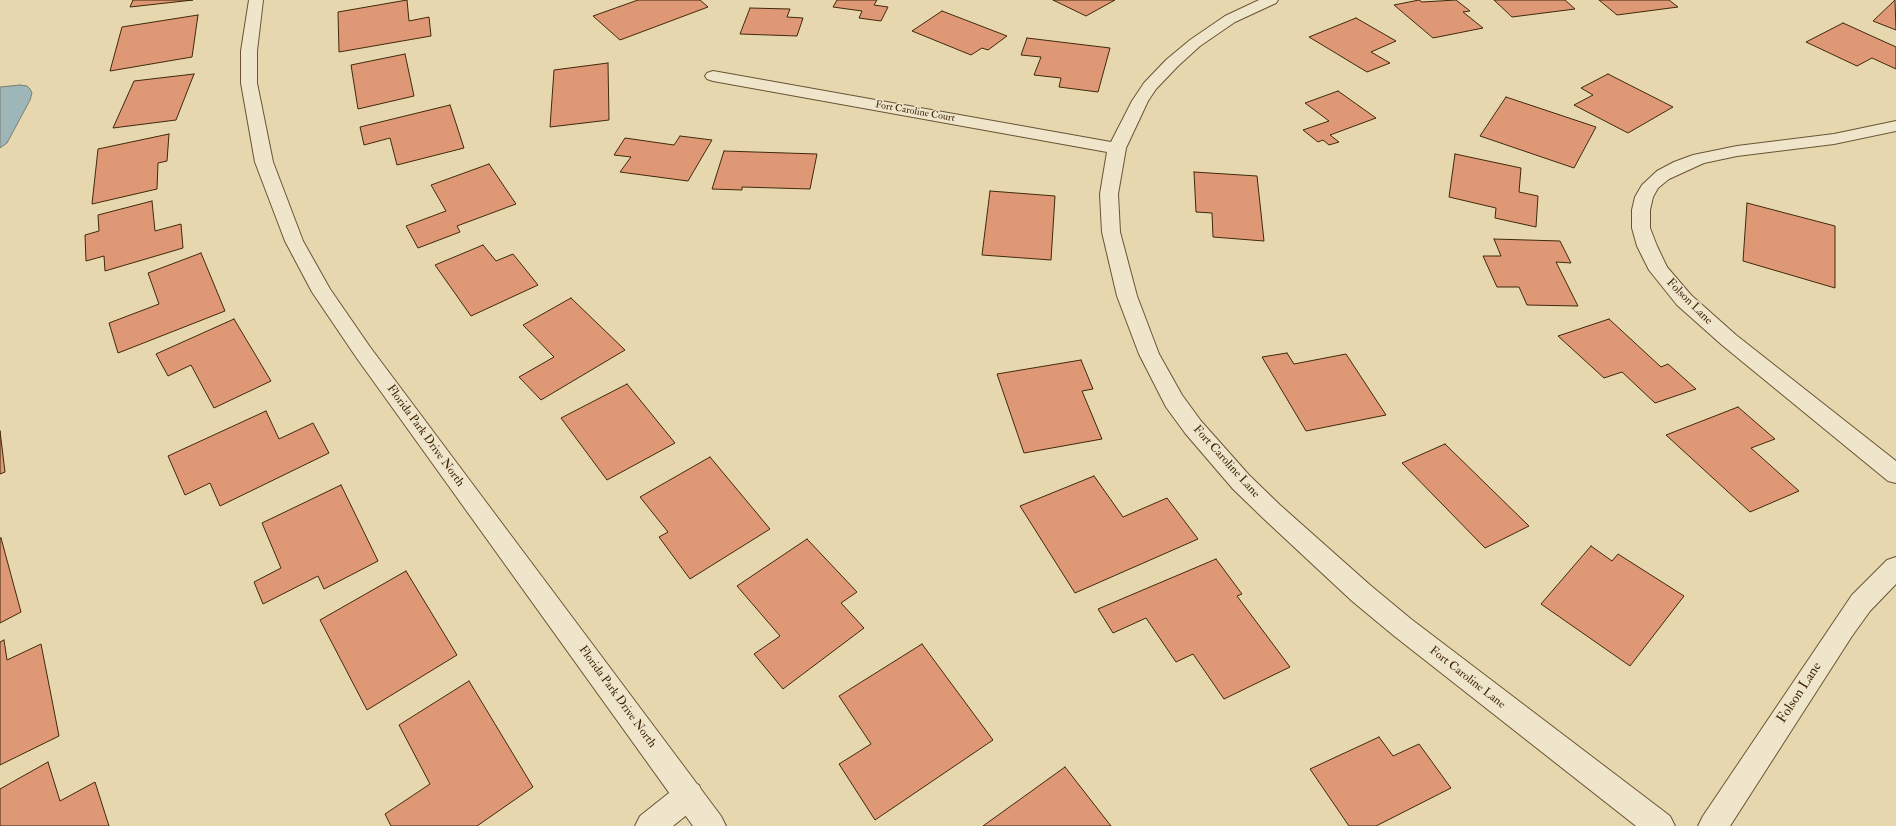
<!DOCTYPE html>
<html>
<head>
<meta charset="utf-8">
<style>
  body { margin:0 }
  canvas { display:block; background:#e7d7ae }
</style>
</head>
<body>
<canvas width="1896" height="826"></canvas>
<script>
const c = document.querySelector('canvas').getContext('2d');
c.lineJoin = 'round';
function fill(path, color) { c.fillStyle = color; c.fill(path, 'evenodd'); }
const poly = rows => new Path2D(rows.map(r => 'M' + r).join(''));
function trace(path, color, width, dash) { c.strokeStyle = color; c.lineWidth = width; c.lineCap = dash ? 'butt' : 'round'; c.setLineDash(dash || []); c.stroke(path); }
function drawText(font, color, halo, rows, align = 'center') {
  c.font = font + ' "IM FELL Double Pica",serif'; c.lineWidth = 3; c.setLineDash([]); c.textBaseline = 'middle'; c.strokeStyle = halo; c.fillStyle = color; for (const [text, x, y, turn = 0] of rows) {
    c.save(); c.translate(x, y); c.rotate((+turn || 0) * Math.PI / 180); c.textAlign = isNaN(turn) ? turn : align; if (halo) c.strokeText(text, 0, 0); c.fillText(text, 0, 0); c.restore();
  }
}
const water = poly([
  [20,85,27,86,30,89,32,93,30,100,7,143,0,148,0,87,20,85]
]);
const building = poly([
  [133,0,193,0,130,7,133,0],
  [407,0,409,21,429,17,431,36,339,52,338,12,407,0],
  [638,0,700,0,708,7,620,40,593,16,638,0],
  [837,0,877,0,874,5,888,7,881,21,859,18,862,11,833,7,837,0],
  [1053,0,1115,0,1086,16,1053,0],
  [1419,0,1422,2,1456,0,1470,11,1463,12,1483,28,1433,38,1394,5,1419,0],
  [1494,0,1565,0,1575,9,1512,17,1494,0],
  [1599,0,1669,0,1678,7,1617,15,1599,0],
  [1895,0,1896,30,1873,21,1895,0],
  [750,8,790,9,787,17,803,18,797,36,740,34,750,8],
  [942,11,1007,36,988,50,982,48,971,55,912,31,942,11],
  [198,15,192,57,110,71,122,27,198,15],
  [1356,18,1396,41,1371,52,1390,63,1367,72,1309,37,1356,18],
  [1843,23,1896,47,1896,69,1872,58,1857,66,1806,42,1843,23],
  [1027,38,1110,48,1098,92,1059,87,1061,78,1034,75,1041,57,1021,55,1027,38],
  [405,54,414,96,358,109,351,65,405,54],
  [608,63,609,120,550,127,554,70,608,63],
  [194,74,176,120,113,128,134,81,194,74],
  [1608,74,1673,107,1628,133,1574,105,1593,95,1581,88,1608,74],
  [1338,91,1376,118,1330,135,1339,142,1329,145,1323,140,1318,142,1303,130,1329,121,1305,103,1338,91],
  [1506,97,1596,127,1574,168,1480,136,1506,97],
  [450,105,464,148,397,165,390,138,364,145,360,127,450,105],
  [169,134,167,161,158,163,157,189,92,204,98,149,169,134],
  [680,136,712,140,688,181,620,172,631,157,614,155,625,138,674,145,680,136],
  [724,151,817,154,810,189,742,187,742,190,712,189,724,151],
  [1455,154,1521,168,1519,192,1538,196,1536,227,1495,218,1496,208,1449,197,1455,154],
  [489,164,516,204,457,226,460,232,418,248,406,226,446,211,431,185,489,164],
  [1194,172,1257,176,1264,241,1213,237,1212,213,1196,212,1194,172],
  [990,191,1055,196,1051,260,982,255,990,191],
  [152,201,155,231,181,224,183,248,105,271,104,256,86,261,85,235,99,231,98,215,152,201],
  [1747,203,1835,226,1835,288,1743,261,1747,203],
  [1494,239,1560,241,1571,263,1556,262,1578,306,1527,305,1519,287,1497,287,1483,256,1501,256,1494,239],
  [483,245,496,261,513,254,538,285,471,316,435,265,483,245],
  [201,253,225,311,118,353,109,323,159,304,148,273,201,253],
  [571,298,625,350,541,400,519,377,554,357,523,325,571,298],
  [234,319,271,381,214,408,191,365,168,376,156,354,234,319],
  [1609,319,1661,367,1668,364,1696,389,1655,403,1622,372,1604,378,1558,336,1609,319],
  [1287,353,1294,364,1346,354,1386,415,1306,431,1262,357,1287,353],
  [1081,360,1093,389,1082,391,1102,439,1024,453,997,374,1081,360],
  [627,384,675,443,607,480,561,418,627,384],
  [1738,407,1775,439,1751,448,1799,491,1750,512,1666,435,1738,407],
  [266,411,279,439,313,423,329,453,220,506,210,483,185,495,168,456,266,411],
  [0,431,5,472,0,474,0,431],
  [1445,444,1529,526,1485,548,1402,463,1445,444],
  [710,457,770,529,690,579,659,537,668,532,640,497,710,457],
  [1094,476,1123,517,1167,498,1198,539,1075,593,1020,506,1094,476],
  [341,485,378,561,324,589,318,576,263,604,254,582,281,568,262,523,341,485],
  [1,538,21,612,0,623,0,538,1,538],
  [807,539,857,592,841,603,864,628,783,689,754,654,780,636,737,586,807,539],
  [1591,546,1612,561,1618,554,1684,596,1630,666,1541,604,1591,546],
  [1216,559,1242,594,1237,596,1290,667,1224,699,1193,654,1176,662,1146,618,1113,633,1098,609,1216,559],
  [406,571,457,655,367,710,320,620,406,571],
  [4,640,7,660,41,644,59,736,0,765,0,642,4,640],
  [922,644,993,740,875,820,839,764,871,744,839,696,922,644],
  [469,681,533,787,477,826,391,826,385,814,430,784,399,725,469,681],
  [1379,737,1393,756,1419,744,1451,788,1376,826,1349,826,1310,769,1379,737],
  [48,762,60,801,95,782,109,826,0,826,0,789,48,762],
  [1065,767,1111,826,983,826,1065,767]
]);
const minor = poly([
  [1259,0,1278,0,1276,3,1235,22,1200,46,1178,66,1156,89,1148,101,1126,148,1118,194,1120,232,1137,296,1159,354,1182,395,1201,421,1249,475,1280,505,1370,585,1411,619,1670,816,1675,826,1636,826,1393,635,1352,601,1264,519,1233,489,1185,433,1166,407,1139,354,1117,296,1102,232,1100,194,1107,152,713,81,707,79,705,76,707,73,713,71,1111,142,1132,101,1144,83,1166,60,1190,40,1225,16,1259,0],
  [1896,121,1896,131,1834,144,1737,156,1704,163,1669,179,1658,188,1653,197,1650,210,1650,228,1657,246,1667,267,1691,295,1736,335,1896,461,1896,483,1888,481,1722,345,1677,305,1649,270,1637,246,1632,228,1632,210,1635,197,1642,185,1657,171,1674,162,1693,155,1737,146,1834,134,1896,121],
  [1896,557,1896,584,1870,611,1852,636,1730,826,1698,826,1703,816,1852,595,1887,560,1896,557],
  [689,781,699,785,703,795,699,805,673,826,635,826,640,816,679,785,689,781]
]);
const tertiary = poly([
  [249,0,263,0,257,51,257,83,273,162,303,241,330,289,370,347,721,816,726,826,693,826,356,357,312,292,285,241,255,162,241,83,241,51,249,0]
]);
const farStreetnames = [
  ["Fort Caroline Court",915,112,10]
];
const streetNames = [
  ["Folson Lane",1689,302,45],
  ["Florida Park Drive North",425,436,54],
  ["Fort Caroline Lane",1226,462,48],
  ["Fort Caroline Lane",1467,678,38],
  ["Florida Park Drive North",617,697,54]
];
const nearStreetnames = [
  ["Folson Lane",1800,693,-57]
];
fill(water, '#9eb6b7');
trace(water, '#787e72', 1);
fill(building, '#de9876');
trace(building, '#40290b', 1);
trace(minor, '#6a5434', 2);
trace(tertiary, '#6a5434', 2);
fill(minor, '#efe5ca');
fill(tertiary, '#efe5ca');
drawText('10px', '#40290b', '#efe5ca', farStreetnames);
drawText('12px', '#40290b', '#efe5ca', streetNames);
drawText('14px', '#40290b', '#efe5ca', nearStreetnames);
</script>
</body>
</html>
